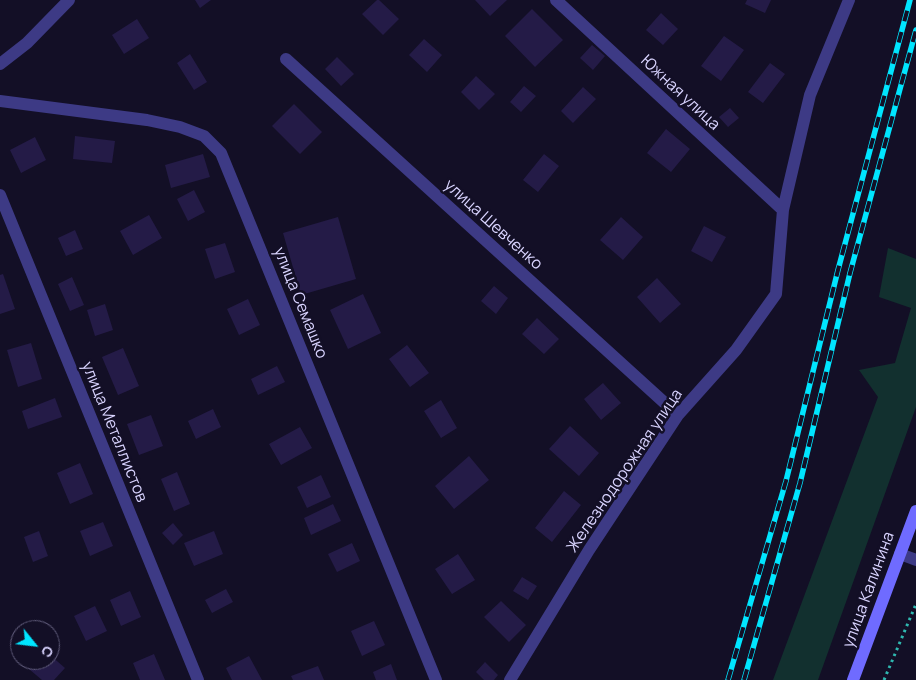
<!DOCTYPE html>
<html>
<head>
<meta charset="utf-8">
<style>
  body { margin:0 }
  #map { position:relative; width:916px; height:680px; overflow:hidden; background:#130f26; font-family:Manrope,sans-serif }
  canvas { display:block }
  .north { position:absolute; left:10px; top:620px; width:50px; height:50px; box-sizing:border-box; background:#130f26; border:1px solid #625e7d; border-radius:50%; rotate:119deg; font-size:14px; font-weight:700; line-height:20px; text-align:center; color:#d9d4ff }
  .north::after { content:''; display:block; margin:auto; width:18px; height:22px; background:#00e5ff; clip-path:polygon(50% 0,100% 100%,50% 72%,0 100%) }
</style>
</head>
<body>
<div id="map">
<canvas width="916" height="680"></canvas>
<div class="north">С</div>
</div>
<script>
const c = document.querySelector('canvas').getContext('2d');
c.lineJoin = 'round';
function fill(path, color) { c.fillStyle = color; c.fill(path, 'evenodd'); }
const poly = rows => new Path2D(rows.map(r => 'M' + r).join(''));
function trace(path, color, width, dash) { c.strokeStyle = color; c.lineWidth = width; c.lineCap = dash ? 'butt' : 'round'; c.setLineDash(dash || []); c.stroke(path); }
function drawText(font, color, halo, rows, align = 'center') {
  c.font = font + ' Manrope,sans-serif'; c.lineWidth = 5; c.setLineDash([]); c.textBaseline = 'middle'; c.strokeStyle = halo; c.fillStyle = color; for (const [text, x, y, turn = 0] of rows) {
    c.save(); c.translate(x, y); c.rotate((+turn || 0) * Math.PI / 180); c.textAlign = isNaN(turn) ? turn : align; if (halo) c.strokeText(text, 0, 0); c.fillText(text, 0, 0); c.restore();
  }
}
const green = poly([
  [888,248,916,259,916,407,818,680,773,680,878,397,859,370,895,363,911,308,879,297]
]);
const building = poly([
  [195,0,211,0,200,8],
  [377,0,379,0,399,19,383,35,362,14],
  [475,0,507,0,490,16],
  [747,0,771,0,765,13,745,4],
  [532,9,563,40,535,67,505,36],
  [661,13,678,29,663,45,646,30],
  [137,19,149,38,124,54,112,35],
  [724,36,744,50,721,81,701,66],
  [424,39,442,55,427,72,409,55],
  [592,45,605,56,593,70,580,58],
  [190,54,207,82,194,90,177,63],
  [337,57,354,74,341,86,325,69],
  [770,63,785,74,763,103,748,92],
  [476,76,495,94,479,110,461,92],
  [524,86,536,96,521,112,510,102],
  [583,87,596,99,573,123,561,111],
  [294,104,322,132,300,154,272,126],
  [730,108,739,118,728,127,719,117],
  [666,129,690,149,671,172,647,153],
  [75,136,115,141,112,163,73,159],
  [35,137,46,160,21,173,10,150],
  [203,154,210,177,171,188,165,165],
  [544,154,559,166,538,192,523,180],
  [194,190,205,212,188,221,177,199],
  [149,215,162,238,133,255,120,231],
  [338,217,356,279,301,295,283,233],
  [621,217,643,237,623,260,600,240],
  [704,226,726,237,712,262,691,251],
  [75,230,83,249,66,256,58,238],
  [225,243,235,272,215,279,205,249],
  [3,274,15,309,0,314,0,275],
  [72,277,84,305,70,311,58,284],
  [657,278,681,304,660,323,637,297],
  [494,286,508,298,496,314,481,301],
  [363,294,381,333,348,349,330,310],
  [248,299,260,325,239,335,227,309],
  [105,304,113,330,95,336,87,310],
  [537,318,559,339,544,354,522,334],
  [31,343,42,379,18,387,7,350],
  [407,345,429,373,410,387,389,359],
  [123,348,139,386,118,395,102,357],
  [277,366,285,382,258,395,251,379],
  [603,383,621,403,601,420,584,399],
  [55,398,62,417,28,429,22,411],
  [441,400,457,428,441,438,424,411],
  [213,409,221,427,196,439,188,421],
  [151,415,163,446,139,455,127,424],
  [570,426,599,453,579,476,549,449],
  [300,427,312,448,281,465,269,444],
  [469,456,489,480,454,509,435,486],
  [80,463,93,494,70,504,57,473],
  [177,472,190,504,174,511,161,479],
  [321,475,331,497,307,508,297,487],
  [564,491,581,505,552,542,535,528],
  [333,504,341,521,311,535,304,518],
  [103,522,113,546,90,556,80,531],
  [173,523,183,535,173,545,162,533],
  [39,531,48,556,33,562,24,537],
  [214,531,223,554,194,566,184,543],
  [352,543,360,561,337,572,328,554],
  [458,554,475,580,452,594,435,569],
  [522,577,537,586,528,600,513,591],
  [226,589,233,602,212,613,205,600],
  [130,591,141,617,121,626,110,600],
  [501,601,526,625,509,642,484,617],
  [95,606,107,631,86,641,74,616],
  [374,621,385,645,362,656,351,631],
  [154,654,165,680,140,680,133,663],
  [50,655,65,668,54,680,42,680,23,664,27,660,50,660],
  [249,656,262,680,232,680,226,668],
  [485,662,498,675,494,680,484,680,476,672],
  [391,664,397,680,376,680,373,672],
  [318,666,324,680,293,680,291,676]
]);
const path = poly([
  [884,680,916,604]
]);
const street = poly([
  [556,0,783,210],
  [286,59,678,415],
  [0,64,27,43,69,0],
  [0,101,147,120,180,127,204,136,221,153,436,680],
  [0,195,198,680],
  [900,554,916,560],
  [510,680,589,550,678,415,736,350,776,294,783,210,810,95,849,0]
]);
const secondary = poly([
  [853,680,916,511]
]);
const rail = poly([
  [728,680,786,481,838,270,910,0],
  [744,680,800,483,850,273,916,30]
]);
const streetNames = [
  ["Южная улица",680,93,43],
  ["улица Шевченко",493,225,42],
  ["улица Семашко",300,303,68],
  ["улица Металлистов",114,432,68],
  ["Железнодорожная улица",625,471,-56],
  ["улица Калинина",869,590,-70]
];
fill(green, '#12302f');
fill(building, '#241b47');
trace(path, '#2fb8b0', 3, [2.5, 4]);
trace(street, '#3d3a85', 12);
trace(secondary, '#6f6bff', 12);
trace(rail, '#00e5ff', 5.5);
trace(rail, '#130f26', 4, [11]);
drawText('16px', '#d9d4ff', '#130f26', streetNames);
</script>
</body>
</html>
